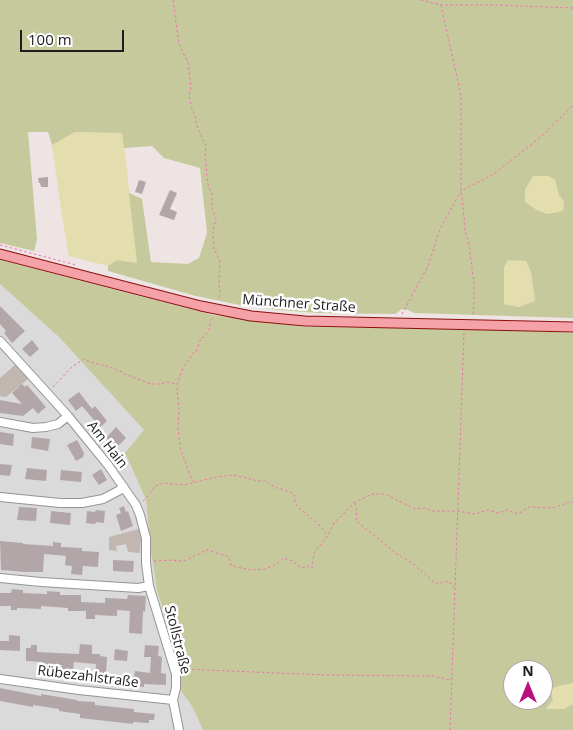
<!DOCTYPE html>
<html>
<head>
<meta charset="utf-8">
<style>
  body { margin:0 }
  #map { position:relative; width:573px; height:730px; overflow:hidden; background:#ede4e3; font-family:"Open Sans",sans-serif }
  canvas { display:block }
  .north { position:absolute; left:503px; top:660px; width:50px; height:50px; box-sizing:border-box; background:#fff; border:1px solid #a5a5a5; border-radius:50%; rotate:0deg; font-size:14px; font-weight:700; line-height:20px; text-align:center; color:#1d1d1d }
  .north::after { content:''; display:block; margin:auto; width:18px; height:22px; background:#ba107b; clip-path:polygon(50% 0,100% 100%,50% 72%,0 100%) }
  .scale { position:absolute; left:20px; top:30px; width:104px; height:22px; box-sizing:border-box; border:2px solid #1d1d1d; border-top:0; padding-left:6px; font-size:15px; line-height:18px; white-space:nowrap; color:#1d1d1d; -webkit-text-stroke:4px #fff; paint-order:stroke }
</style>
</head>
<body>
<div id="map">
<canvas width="573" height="730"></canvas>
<div class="north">N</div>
<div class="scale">100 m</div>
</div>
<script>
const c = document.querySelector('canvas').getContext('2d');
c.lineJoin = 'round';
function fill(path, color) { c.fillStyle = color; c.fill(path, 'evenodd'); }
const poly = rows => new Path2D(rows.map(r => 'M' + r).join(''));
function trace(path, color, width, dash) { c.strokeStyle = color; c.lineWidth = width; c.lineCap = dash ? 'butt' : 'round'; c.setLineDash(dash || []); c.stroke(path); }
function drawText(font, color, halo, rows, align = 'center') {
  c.font = font + ' "Open Sans",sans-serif'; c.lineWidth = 5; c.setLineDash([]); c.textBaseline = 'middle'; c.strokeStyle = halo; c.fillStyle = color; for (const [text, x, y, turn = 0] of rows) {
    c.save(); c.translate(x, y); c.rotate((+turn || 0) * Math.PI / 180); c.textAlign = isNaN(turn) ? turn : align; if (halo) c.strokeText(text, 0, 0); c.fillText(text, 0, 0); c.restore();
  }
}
const residential = poly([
  [0,284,60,338,145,430,125,454,146,500,151,552,157,590,179,663,181,691,192,706,203,730,0,730]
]);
const construction = poly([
  [15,365,28,379,6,397,0,396,0,378],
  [139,529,141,536,140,553,128,552,126,544,116,546,117,551,109,550,109,537]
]);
const grass = poly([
  [75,132,123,133,137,263,117,260,108,266,69,256,62,216,52,145],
  [533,176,548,176,555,180,559,195,564,202,564,211,548,214,537,210,525,202,525,190],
  [508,260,526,260,531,272,535,301,519,307,504,304,504,268],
  [573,683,573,704,564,709,546,710,553,700,549,689,559,686]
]);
const forest = poly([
  [0,0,573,0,573,318,414,313,408,310,402,309,395,314,319,313,279,310,240,305,196,296,108,271,108,266,117,260,137,263,129,193,142,199,151,262,188,264,199,258,207,233,200,168,164,158,152,146,124,148,122,133,75,132,52,145,48,132,28,132,37,239,34,251,0,243],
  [548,176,555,180,559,195,564,202,563,211,548,214,537,210,525,202,525,190,533,176],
  [508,260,526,261,531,272,535,301,519,307,504,304,504,268],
  [0,260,213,315,267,322,305,327,475,328,573,333,573,683,559,686,550,689,553,700,546,709,564,709,573,704,573,730,203,730,192,706,181,691,179,663,157,590,151,552,146,500,125,453,144,430,60,338,0,284],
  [513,670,543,670,543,700,538,708,521,704,511,699,511,688,513,688]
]);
const building = poly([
  [48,177,48,187,41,187,40,183,39,183,38,178],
  [139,180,146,182,142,194,135,192],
  [170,190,177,193,170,209,177,212,174,220,159,215],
  [0,306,25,331,12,343,4,333,6,331,0,324],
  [32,340,39,349,30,357,22,349],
  [22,384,25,387,27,385,46,407,38,414,33,408,23,416,0,413,0,400,22,404,12,393],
  [79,392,92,409,95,406,107,421,96,431,89,424,94,420,82,406,76,411,68,400],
  [116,427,126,438,116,448,106,438],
  [0,432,14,434,13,446,0,444],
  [32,437,50,439,48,451,31,448],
  [77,440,84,453,83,457,76,461,67,445],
  [0,464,12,465,10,476,0,475],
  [27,468,47,470,46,481,25,479],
  [101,469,107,480,99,485,92,475],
  [61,470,82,472,81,482,60,480],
  [124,506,126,512,128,511,133,526,121,531,116,515,121,513,119,508],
  [19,507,37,508,36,521,17,520],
  [96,510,105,511,104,523,96,522,95,524,86,523,87,511,95,512],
  [51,511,71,513,70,525,50,523],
  [0,541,23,543,23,544,53,546,53,542,61,543,61,547,82,548,82,551,99,552,98,567,83,566,82,575,71,574,72,566,65,565,66,556,44,554,43,572,25,572,1,570],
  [113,560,134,561,133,572,113,571],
  [12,589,23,590,23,593,47,594,47,591,60,592,60,595,81,595,81,602,105,603,105,598,127,599,128,595,146,596,145,612,143,611,142,634,129,633,130,611,117,610,117,616,95,615,95,619,86,619,86,611,68,611,68,608,41,606,41,609,17,608,17,610,11,610,11,606,0,606,0,593,11,593],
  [9,635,20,636,20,651,0,650,0,641,9,641],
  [80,644,92,645,92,654,100,654,100,656,107,657,106,675,95,675,96,664,74,662,73,671,62,671,62,665,43,664,43,662,26,661,26,648,31,648,31,645,37,645,37,652,79,654],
  [145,645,159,646,158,656,162,657,161,673,166,674,166,685,144,684,144,687,120,684,120,675,134,677,135,671,150,673,151,657,144,657],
  [115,649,128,651,127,661,114,660],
  [0,688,41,696,41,694,77,700,77,701,95,702,95,705,134,709,134,712,155,714,154,720,149,720,149,723,133,722,133,724,80,718,80,714,59,711,59,709,33,705,33,707,0,701]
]);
const path = poly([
  [173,0,179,45,188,62,191,88,189,95,192,109,195,115,196,124,206,146,205,155,206,162,207,178,208,184,212,195,212,209,216,218,213,231,214,249,220,261,219,283,220,296,219,300],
  [421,0,441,5,495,5,573,8],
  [441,5,461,95,461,191,463,206,465,230,469,245,474,284,474,298,473,316],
  [0,245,76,265],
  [402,314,428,266,440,229,461,191,492,175,542,136,573,105],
  [53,387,72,367,84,359,90,362,110,367,122,372,125,374,151,384,161,384,166,382,177,384],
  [194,482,189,473,180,447,178,428,179,409,177,391,178,381,184,366,191,357,192,354,196,352,201,338,204,337,209,329,211,320,213,317],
  [143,501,149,495,155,486,164,483,184,485,216,477,234,475,258,481,265,480,273,486,279,489,283,489,294,494,295,503,299,508,317,523,328,535],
  [355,503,357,511,356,521,391,549,395,553,412,563,436,584,449,581,454,587],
  [154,561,168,560,184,561,207,550,229,557,231,565,233,566,251,570,266,569,276,564,284,558,293,561,298,566,305,568,309,566,312,568,314,553,328,535,335,522,355,502,372,494,385,494,415,509,425,508,433,511,458,511,475,514,488,510,498,513,507,510,518,514,529,507,553,508,569,502,573,503],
  [182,669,326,675,433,676,450,680],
  [450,730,464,333]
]);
const minor = poly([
  [0,341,68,416,108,465,136,505,140,515,146,538,146,563,149,586,176,674,176,688,173,700,179,730],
  [0,422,33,428,46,427,58,424,68,416],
  [0,497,60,503,82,503,103,499,120,490,123,486],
  [0,578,41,582,138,588,149,586],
  [0,679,79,690,173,700]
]);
const major = poly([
  [0,254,201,306,251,316,305,321,573,327]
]);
const streetNames = [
  ["Münchner Straße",299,304,4],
  ["Am Hain",107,445,52],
  ["Stollstraße",177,640,76],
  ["Rübezahlstraße",88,677,7]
];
fill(residential, '#dbdada');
fill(construction, '#c1b6b0');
fill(grass, '#e4ddad');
fill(forest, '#c6c99b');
fill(building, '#b2a6a8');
trace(minor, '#949494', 10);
trace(major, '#8a100c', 11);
trace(path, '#ee73b4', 1, [2.5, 2.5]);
trace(minor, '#fff', 8);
trace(major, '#f4a1a7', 9);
drawText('14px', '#1d1d1d', '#fff', streetNames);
</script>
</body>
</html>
